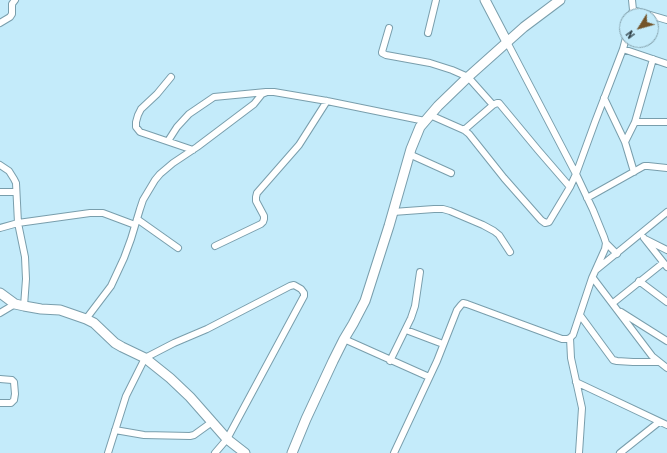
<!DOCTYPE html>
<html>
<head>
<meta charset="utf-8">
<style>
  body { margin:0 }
  #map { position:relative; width:667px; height:453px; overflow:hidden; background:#c4ebfa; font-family:"Archivo Narrow",sans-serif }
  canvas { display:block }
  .north { position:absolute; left:619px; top:8px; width:40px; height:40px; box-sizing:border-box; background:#c4ebfa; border:1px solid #86a4af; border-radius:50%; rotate:233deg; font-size:11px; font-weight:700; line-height:16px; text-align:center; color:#29393f }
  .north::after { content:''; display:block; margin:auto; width:14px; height:18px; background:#735429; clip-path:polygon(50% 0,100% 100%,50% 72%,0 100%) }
</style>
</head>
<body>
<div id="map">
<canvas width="667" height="453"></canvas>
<div class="north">N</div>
</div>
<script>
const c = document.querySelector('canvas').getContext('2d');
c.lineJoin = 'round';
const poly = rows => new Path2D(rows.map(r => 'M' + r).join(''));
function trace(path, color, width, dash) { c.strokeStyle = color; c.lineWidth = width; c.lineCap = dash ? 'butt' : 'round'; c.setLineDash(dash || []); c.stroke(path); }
const street = poly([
  [633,10,667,20],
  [631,16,633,10,632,0],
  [0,23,10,17,12,14,12,4,15,0],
  [389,28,382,52,382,53,386,55,430,63,452,70,468,77,493,105,497,103,499,103,538,150,570,187],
  [428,33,436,0],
  [623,49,667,64],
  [171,77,157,94,141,109,138,115,136,122,136,127,140,132,193,150],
  [604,98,625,142],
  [430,115,464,130,469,134,504,178,541,220,545,223,549,222,570,187,576,174,595,122,623,49,627,34],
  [635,122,667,122],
  [464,130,493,105],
  [168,141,177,127,189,114,214,97,266,92],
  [409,154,451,173],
  [0,165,9,171,14,179,16,183,18,223,25,257,26,279,24,306],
  [634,172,625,142,635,122,653,59],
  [0,192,16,192],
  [587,198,644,166,648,166,667,168],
  [393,212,434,209,443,209,450,211,483,225,494,231,499,235,510,252],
  [137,219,178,248],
  [0,228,18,223,90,213,103,213,135,225],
  [644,238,667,267],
  [645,239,667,250],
  [606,243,617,254],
  [215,246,261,224,263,222,264,219,264,216,256,201,256,197,257,193,299,145,327,101],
  [596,270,667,212],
  [593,278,652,356,667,368],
  [639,281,667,302],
  [613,303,663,263],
  [621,312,667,341],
  [0,313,15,304],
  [580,315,613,360,617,361,633,362,659,362],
  [86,319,111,286,124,258,131,239,140,209,143,200,155,180,160,174,173,163,197,147,254,104,262,94,267,92,274,92,327,101,425,121],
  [406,330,443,344],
  [570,338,571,358,582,408,579,453],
  [344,339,429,377],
  [390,361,411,318,415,306,420,272],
  [0,379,12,380,14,382,15,394,14,400,11,403,0,403],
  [576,382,667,425],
  [115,430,144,435,190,436,194,435,212,422],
  [108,453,126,396,145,358,174,343,207,329,290,286,294,285,301,289,304,293,304,296,227,439,215,453],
  [394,453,437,361,457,310,461,305,463,303,467,304,562,339,567,339,570,338,573,335,592,278,605,249,606,243,604,237,593,210,576,174,507,42],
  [620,453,659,422]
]);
const secondary = poly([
  [485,0,507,42],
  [0,293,15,304,24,306,41,309,60,310,86,319,94,323,115,343,122,347,145,358,170,378,190,397,227,439,245,453],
  [292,453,306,419,333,361,344,339,353,324,365,301,389,226,411,149,420,127,438,106,468,77,524,27,560,0]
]);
trace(street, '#799eac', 8);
trace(secondary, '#799eac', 11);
trace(street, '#fff', 6);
trace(secondary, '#fff', 9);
</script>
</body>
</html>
